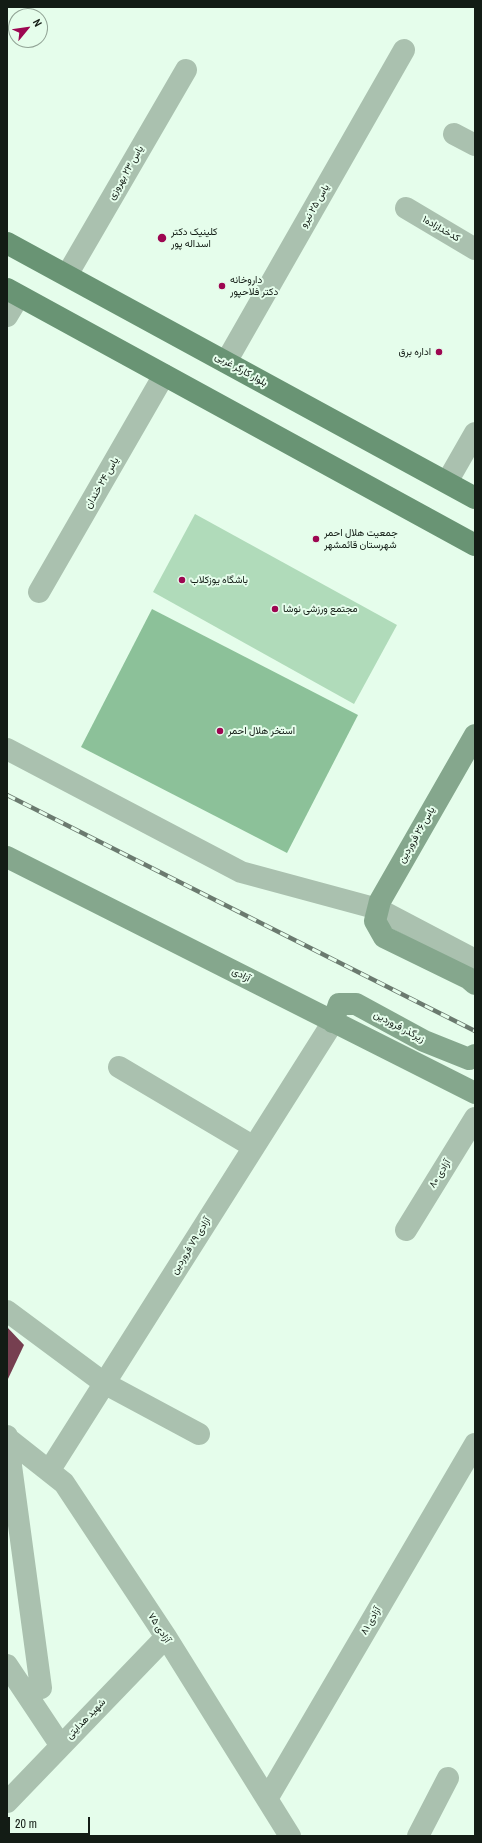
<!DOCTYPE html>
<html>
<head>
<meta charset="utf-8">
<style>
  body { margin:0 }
  #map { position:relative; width:482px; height:1843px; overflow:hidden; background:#e5fdeb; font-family:"Archivo Narrow",sans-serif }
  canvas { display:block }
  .frame { position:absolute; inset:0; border:8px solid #131c15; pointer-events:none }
  .north { position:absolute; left:8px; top:8px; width:40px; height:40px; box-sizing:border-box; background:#e5fdeb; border:1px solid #91a395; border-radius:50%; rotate:61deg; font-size:11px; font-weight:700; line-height:16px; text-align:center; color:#131c15 }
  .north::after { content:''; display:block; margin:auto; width:14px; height:18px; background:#9d0651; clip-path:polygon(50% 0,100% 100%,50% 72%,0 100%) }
  .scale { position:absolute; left:8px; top:1817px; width:82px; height:18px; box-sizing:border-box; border:2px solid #131c15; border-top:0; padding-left:5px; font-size:12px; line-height:14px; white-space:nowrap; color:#131c15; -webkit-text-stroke:3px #e5fdeb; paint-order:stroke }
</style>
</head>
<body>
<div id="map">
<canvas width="482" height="1843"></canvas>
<div class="frame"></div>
<div class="north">N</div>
<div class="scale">20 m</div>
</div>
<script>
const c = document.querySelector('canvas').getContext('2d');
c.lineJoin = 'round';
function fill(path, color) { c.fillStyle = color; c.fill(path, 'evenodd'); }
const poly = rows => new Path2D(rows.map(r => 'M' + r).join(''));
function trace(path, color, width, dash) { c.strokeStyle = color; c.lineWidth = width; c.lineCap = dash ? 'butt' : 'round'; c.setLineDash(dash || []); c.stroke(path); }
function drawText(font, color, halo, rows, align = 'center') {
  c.font = font + ' "Archivo Narrow",Vazirmatn,sans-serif'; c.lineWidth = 4; c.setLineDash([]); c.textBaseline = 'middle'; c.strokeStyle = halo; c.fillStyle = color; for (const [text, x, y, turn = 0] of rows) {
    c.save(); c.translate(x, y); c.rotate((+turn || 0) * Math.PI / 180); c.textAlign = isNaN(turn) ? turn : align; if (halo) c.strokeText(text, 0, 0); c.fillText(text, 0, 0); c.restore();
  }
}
const green = poly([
  [195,514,397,625,354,704,153,592]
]);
const water = poly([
  [152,609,358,715,287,853,81,747]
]);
const building = poly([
  [7,1327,24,1345,7,1381]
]);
const street = poly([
  [454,134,475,145],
  [406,208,475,249],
  [67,275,186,70],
  [7,316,19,296],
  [226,362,404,50],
  [447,482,475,433],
  [39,592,164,375],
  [7,749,241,872,378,909,475,960],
  [119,1067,254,1147],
  [406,1230,475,1118],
  [7,1311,104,1383,199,1434],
  [7,1436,41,1688],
  [7,1438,64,1483,166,1637,290,1836],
  [49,1471,333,1022],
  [7,1665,61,1746],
  [267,1799,475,1444],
  [7,1802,166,1637],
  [418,1836,448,1778]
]);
const secondary = poly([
  [475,735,380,901,375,921,384,937,468,978,475,984],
  [7,857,475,1093],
  [333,1022,339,1004,356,1004,424,1041,469,1059,475,1055]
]);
const primary = poly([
  [7,243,475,498],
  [7,289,475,545]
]);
const rail = poly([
  [7,795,475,1031]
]);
const markers = [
  [162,238,5,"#9d0651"],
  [222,286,4,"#9d0651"],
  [439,352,4,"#9d0651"],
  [316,539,4,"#9d0651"],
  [182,580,4,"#9d0651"],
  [275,609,4,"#9d0651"],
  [220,731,4,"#9d0651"]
];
const streetNames = [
  ["یاس ۲۳ بهروزی",126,173,-60],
  ["یاس ۲۵ نیرو",315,206,-60],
  ["کدخدازاده۱",441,229,30],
  ["بلوار کارگر غربی",241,370,29],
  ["یاس ۲۴ خندان",102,483,-60],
  ["یاس ۲۶ فروردین",417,835,-60],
  ["آزادی",241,975,27],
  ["زیرگذر فروردین",399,1027,28],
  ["آزادی ۸۰",440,1174,-58],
  ["آزادی ۷۹ فروردین",191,1246,-58],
  ["آزادی ۸۱",371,1621,-60],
  ["آزادی ۷۵",159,1628,57],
  ["شهید هدایتی",86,1719,-46]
];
const poiNames = [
  ["کلینیک دکتر",171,232],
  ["اسداله پور",171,244],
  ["داروخانه",230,280],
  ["دکتر فلاحپور",230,292],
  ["اداره برق",431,352,"right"],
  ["جمعیت هلال احمر",324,533],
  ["شهرستان قائمشهر",324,545],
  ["باشگاه یوزکلاب",190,580],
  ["مجتمع ورزشی نوشا",283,609],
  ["استخر هلال احمر",228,731]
];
fill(green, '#b0dbba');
fill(water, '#8cc199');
fill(building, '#763f50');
trace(street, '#aac1af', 22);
trace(secondary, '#85a78d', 22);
trace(primary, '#699474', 22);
trace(rail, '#6b7a6f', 4.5);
trace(rail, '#e5fdeb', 3, [9]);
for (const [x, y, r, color] of markers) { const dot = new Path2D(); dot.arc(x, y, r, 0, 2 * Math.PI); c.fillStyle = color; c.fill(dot); trace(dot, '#e5fdeb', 1.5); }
drawText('10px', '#131c15', '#e5fdeb', streetNames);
drawText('10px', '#131c15', '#e5fdeb', poiNames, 'left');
</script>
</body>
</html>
